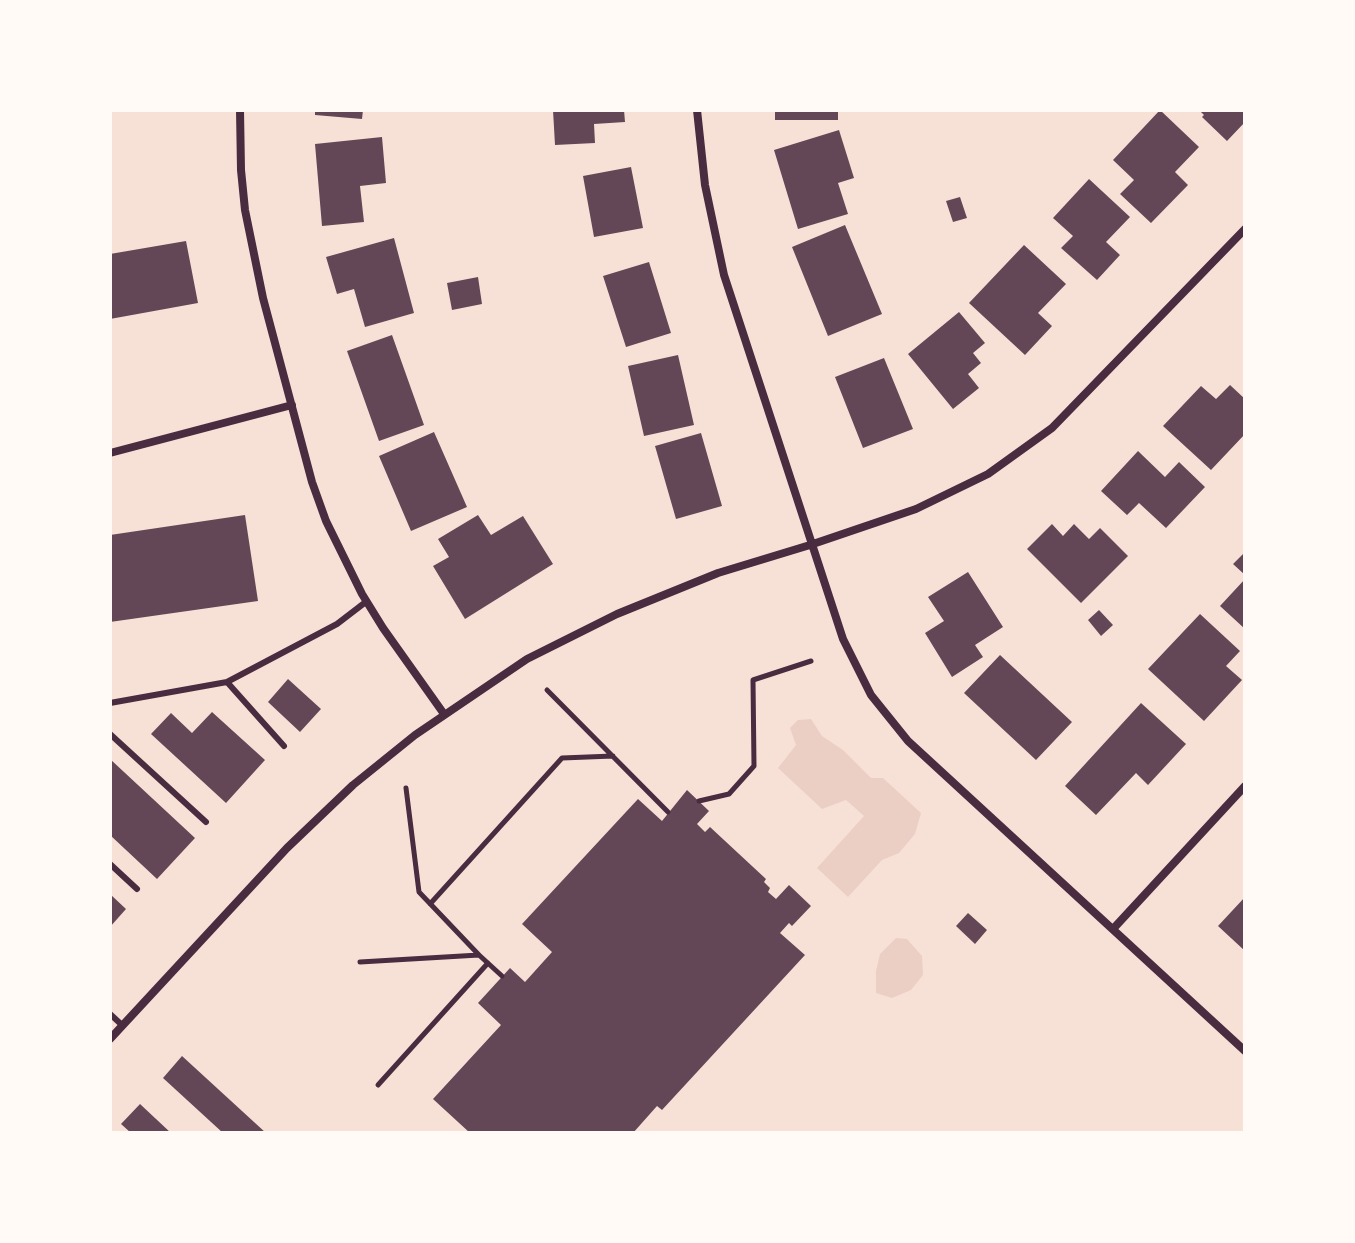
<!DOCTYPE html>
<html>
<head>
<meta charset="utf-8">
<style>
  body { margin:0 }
  #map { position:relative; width:1355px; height:1243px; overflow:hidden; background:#f7e1d7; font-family:"Public Sans",sans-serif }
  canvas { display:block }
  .frame { position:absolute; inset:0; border:112px solid #fffaf5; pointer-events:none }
</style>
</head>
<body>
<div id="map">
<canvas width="1355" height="1243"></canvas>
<div class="frame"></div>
</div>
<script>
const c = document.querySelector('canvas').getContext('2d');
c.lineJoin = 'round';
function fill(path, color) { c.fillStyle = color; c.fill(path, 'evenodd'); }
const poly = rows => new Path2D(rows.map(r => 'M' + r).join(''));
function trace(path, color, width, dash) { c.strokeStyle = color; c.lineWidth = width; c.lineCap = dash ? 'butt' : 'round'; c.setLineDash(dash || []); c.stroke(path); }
const green = poly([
  [811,719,822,736,843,750,871,778,883,778,921,813,915,834,899,853,882,860,848,897,817,868,864,816,846,800,822,809,778,768,796,745,790,728,798,720],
  [896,938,907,939,922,956,923,975,911,990,892,998,876,993,876,971,880,954]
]);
const building = poly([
  [315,110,363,110,362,119,315,115],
  [553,110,624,110,625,122,594,124,595,143,555,145],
  [775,110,838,110,838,120,775,120],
  [1160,110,1199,147,1175,172,1188,185,1151,223,1120,194,1134,180,1113,160],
  [1199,110,1245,110,1245,122,1227,141,1202,117,1204,115],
  [839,130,854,178,838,183,848,214,798,229,774,150],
  [382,137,386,183,360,186,364,222,322,226,315,144],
  [631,167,643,228,594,237,583,176],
  [1089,179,1130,217,1106,242,1120,255,1097,280,1061,248,1073,236,1053,218],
  [960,197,967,218,953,222,946,201],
  [845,225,882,314,828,336,792,247],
  [394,238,414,313,365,327,354,289,337,294,326,257],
  [186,241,198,303,110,319,110,254],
  [1024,245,1066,284,1038,313,1052,326,1025,355,969,303],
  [649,262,671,333,626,347,603,276],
  [478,277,482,304,452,310,447,283],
  [959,312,985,343,973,353,981,363,968,374,979,388,953,409,908,354],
  [392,335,424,425,379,441,347,351],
  [678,355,694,425,644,436,628,366],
  [884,358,913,429,863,448,835,377],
  [1230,385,1245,399,1245,434,1211,470,1163,426,1201,386,1216,399],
  [434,432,467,507,411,531,379,456],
  [701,433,722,506,676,519,655,446],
  [1138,451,1165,477,1179,462,1205,487,1166,528,1139,503,1127,515,1101,491],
  [245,515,258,601,110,622,110,535],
  [478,515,491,535,523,516,553,564,465,619,433,566,449,557,438,539],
  [1052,524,1063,536,1074,524,1089,539,1100,528,1128,556,1081,603,1027,549],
  [1245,552,1245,575,1233,564],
  [968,572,1003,627,975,645,983,657,952,677,925,633,944,621,928,597],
  [1245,579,1245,629,1220,606],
  [1099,610,1113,625,1101,636,1088,620],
  [1200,614,1240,651,1226,666,1242,680,1204,721,1148,669],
  [1000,655,1072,722,1036,760,964,693],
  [288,679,321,709,300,732,268,702],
  [1141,703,1186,744,1148,785,1136,773,1096,815,1065,786],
  [212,712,265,760,226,803,151,734,171,713,192,733],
  [110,759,195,838,157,879,110,835],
  [687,790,709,811,697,824,705,832,710,827,766,879,764,882,770,888,768,892,776,899,789,885,811,906,792,926,789,923,780,933,805,955,662,1110,657,1106,633,1133,616,1133,613,1131,611,1133,470,1133,433,1099,501,1025,478,1003,510,968,525,982,552,952,522,924,638,799,662,821],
  [110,894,126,909,110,927],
  [1245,897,1245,951,1218,926],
  [968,913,987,930,975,944,956,926],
  [182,1056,266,1133,223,1133,163,1078],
  [140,1104,171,1133,131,1133,121,1124]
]);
const path = poly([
  [547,690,668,812],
  [406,788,419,892,479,955],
  [699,801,729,794,754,766,753,680,811,661],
  [430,904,562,758,613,756],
  [360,962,479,955,502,976],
  [378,1085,488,963]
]);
const service = poly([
  [227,682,284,746],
  [110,703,227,682,337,624,367,601],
  [110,734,206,822],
  [110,864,137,889],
  [110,1014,122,1025]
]);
const minor = poly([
  [240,110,241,170,245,210,263,298,312,482,326,521,362,594,383,628,444,714],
  [697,110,705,185,724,275,843,639,871,695,908,741,1245,1051],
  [110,453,292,405],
  [1113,929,1245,786],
  [110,1039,287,848,353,785,415,735,527,659,617,614,718,573,810,545,916,509,988,474,1052,428,1245,229]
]);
fill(green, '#ebcfc5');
fill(building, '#644757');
trace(path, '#4a2c40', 5);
trace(service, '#4a2c40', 6);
trace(minor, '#4a2c40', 8);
</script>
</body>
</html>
